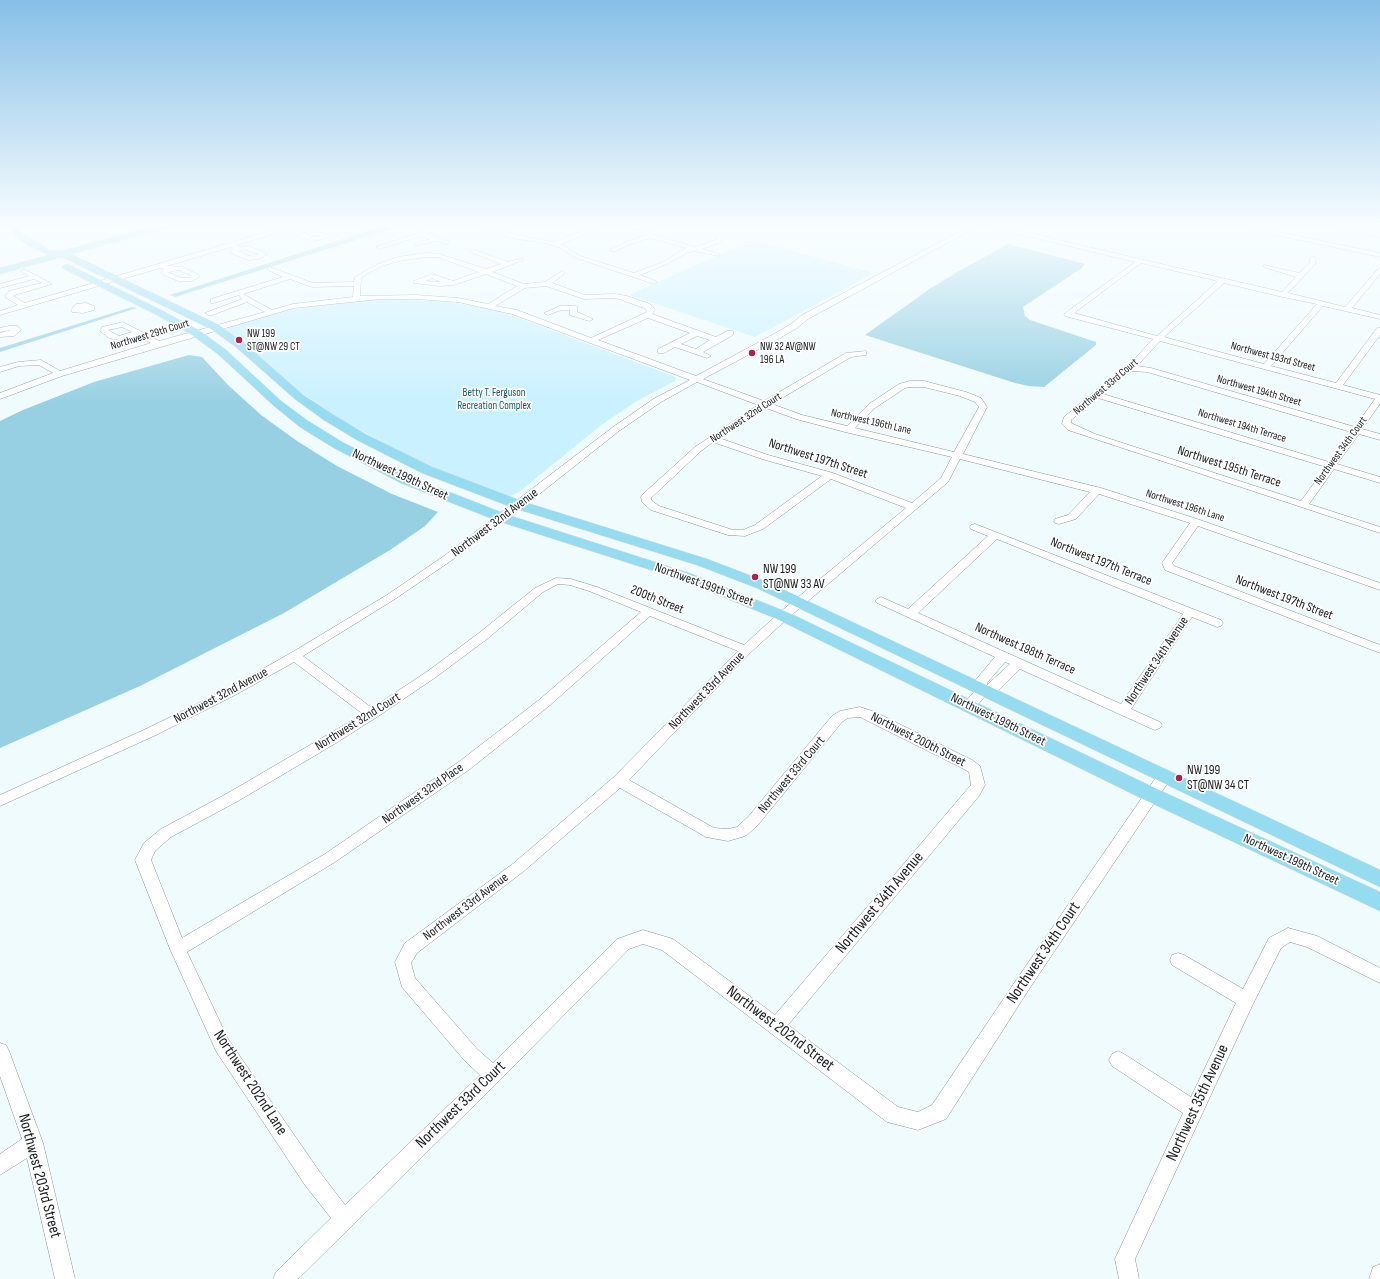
<!DOCTYPE html>
<html>
<head>
<meta charset="utf-8">
<style>
  body { margin:0 }
  canvas { display:block; background:#f0fbfe }
</style>
</head>
<body>
<canvas width="1380" height="1279"></canvas>
<script>
const c = document.querySelector('canvas').getContext('2d');
c.lineJoin = 'round';
function fill(path, color) { c.fillStyle = color; c.fill(path, 'evenodd'); }
const poly = rows => new Path2D(rows.map(r => 'M' + r).join(''));
function trace(path, color, width, dash) { c.strokeStyle = color; c.lineWidth = width; c.lineCap = dash ? 'butt' : 'round'; c.setLineDash(dash || []); c.stroke(path); }
function drawText(font, color, halo, rows, align = 'center') {
  c.font = font + ' "Sofia Sans Condensed",sans-serif'; c.lineWidth = 3.5; c.setLineDash([]); c.textBaseline = 'middle'; c.strokeStyle = halo; c.fillStyle = color; for (const [text, x, y, turn = 0] of rows) {
    c.save(); c.translate(x, y); c.rotate((+turn || 0) * Math.PI / 180); c.textAlign = isNaN(turn) ? turn : align; if (halo) c.strokeText(text, 0, 0); c.fillText(text, 0, 0); c.restore();
  }
}
const green = poly([
  [752,240,874,273,755,337,629,295],
  [389,299,450,302,500,311,673,376,676,378,675,381,635,402,600,426,519,492,510,496,504,496,449,474,411,457,341,420,290,385,243,342,227,330,229,326,294,309,362,300]
]);
const water = poly([
  [386,225,404,225,175,297,170,295],
  [1008,244,1085,264,1082,268,1023,307,1025,316,1030,320,1096,342,1096,345,1044,387,1029,386,1015,383,865,335,931,288,959,271],
  [189,355,202,357,228,385,261,415,297,441,337,466,392,494,438,512,425,526,390,550,284,613,140,686,0,748,0,421,23,410,94,382]
]);
const canal = poly([
  [132,307,137,308,0,352,0,348,132,307]
]);
const minor = poly([
  [291,225,301,225,298,227,301,228,312,228,329,236,323,239,312,241,295,234,294,233,296,231,292,229,236,245,239,247,248,246,266,253,266,255,259,259,248,260,231,253,230,251,233,249,231,247,167,266,182,267,199,275,199,277,192,281,178,281,164,275,161,272,164,269,160,268,0,315,0,311,18,305,5,297,9,291,42,283,34,279,0,288,0,284,29,276,22,272,22,270,26,270,52,284,15,295,13,296,25,303,291,225],
  [309,231,321,236,313,237,302,233,309,231],
  [247,250,259,254,249,256,238,251,247,250],
  [179,270,192,276,189,278,181,278,168,272,179,270],
  [474,225,484,225,516,235,554,242,598,225,607,225,561,244,580,256,634,273,663,262,686,248,651,238,633,243,615,251,611,251,611,249,629,241,647,235,641,230,617,225,645,227,653,235,695,247,716,240,718,234,723,235,721,242,702,249,719,254,719,256,695,251,688,252,667,264,640,275,656,281,657,282,654,284,576,258,559,247,544,243,513,238,474,225],
  [735,225,757,225,745,228,735,225],
  [972,225,980,225,808,319,797,328,780,338,703,379,764,401,846,353,866,351,866,355,851,357,772,404,802,415,847,426,869,404,899,384,910,381,924,381,966,392,981,398,987,407,963,454,1101,488,1200,520,1380,583,1380,590,1198,526,1172,563,1174,566,1380,645,1380,653,1165,570,1162,563,1190,523,1099,494,1076,519,1059,524,1055,523,1054,521,1055,519,1068,515,1090,492,960,459,948,482,787,619,750,653,629,780,714,828,728,829,737,827,748,817,832,716,840,711,860,707,875,712,972,760,980,766,985,785,979,796,788,1025,898,1107,918,1112,932,1105,1019,976,1159,773,1164,772,1169,773,1171,777,1169,781,1031,986,946,1119,918,1130,887,1122,662,950,643,944,629,949,499,1081,298,1279,273,1279,276,1272,331,1218,305,1185,216,1051,170,949,135,860,144,843,161,829,228,793,363,714,294,662,237,694,156,735,0,806,0,795,146,729,229,688,291,653,387,595,444,556,613,427,655,398,690,380,512,314,458,302,416,299,380,299,294,308,62,376,0,399,0,393,53,373,39,365,19,366,0,372,0,367,18,362,41,360,60,371,151,343,138,336,119,340,109,338,100,331,102,327,123,322,159,341,265,312,247,302,212,315,209,315,205,313,242,299,239,295,214,303,211,303,211,299,283,277,268,270,268,268,270,267,313,283,354,282,355,277,378,264,398,257,426,253,439,254,486,269,501,264,470,252,469,251,472,249,508,262,523,258,523,260,492,272,524,284,545,282,562,271,564,272,564,274,552,283,585,295,615,294,627,296,650,304,655,309,652,314,716,337,727,331,733,331,733,335,703,352,711,356,707,358,675,347,664,353,658,353,658,349,690,333,648,318,598,340,696,376,774,334,791,324,802,315,972,225],
  [426,257,437,257,479,272,453,281,432,274,414,281,414,283,439,286,454,285,486,274,517,286,488,304,458,298,416,295,360,296,361,279,363,276,382,266,399,261,426,257],
  [432,278,440,282,426,281,432,278],
  [290,279,312,287,354,286,353,297,293,304,272,310,243,294,290,279],
  [546,286,584,299,615,298,622,300,644,308,647,311,645,313,591,338,517,310,495,306,525,288,546,286],
  [122,327,132,332,119,336,108,330,122,327],
  [697,336,710,340,696,349,681,344,697,336],
  [697,382,758,405,695,447,642,495,641,497,642,502,651,510,728,535,745,536,763,529,831,479,906,508,779,613,744,645,597,587,571,579,556,578,535,588,479,633,428,671,372,708,303,656,395,599,452,560,523,507,619,431,661,402,697,382],
  [910,387,924,387,960,396,975,402,979,407,954,452,855,428,875,408,905,388,910,387],
  [766,408,796,419,845,432,952,457,941,478,912,503,833,473,768,455,719,438,766,408],
  [713,442,762,459,822,476,755,525,743,530,733,530,659,506,652,501,651,498,701,451,713,442],
  [558,584,570,585,589,591,641,612,539,700,460,761,325,854,182,938,151,860,155,851,171,837,238,801,336,743,377,717,436,677,487,639,543,592,558,584],
  [650,616,738,651,614,777,514,863,405,943,395,962,402,987,465,1061,480,1075,345,1205,319,1171,228,1039,187,952,335,862,470,769,549,706,650,616],
  [860,717,962,768,969,772,971,785,775,1015,673,939,643,930,617,939,493,1063,477,1049,415,978,411,963,417,953,524,871,620,788,706,837,728,841,742,837,747,835,758,825,842,722,848,718,860,717],
  [982,225,993,225,1282,292,1296,277,1264,267,1264,265,1299,273,1309,264,1311,257,1313,256,1316,258,1315,264,1288,293,1345,307,1378,269,1380,268,1380,274,1352,308,1380,315,1380,319,1323,306,1271,366,1336,383,1377,328,1380,328,1380,335,1343,385,1380,395,1380,404,1362,429,1380,434,1380,440,1359,434,1337,464,1380,477,1380,483,1334,469,1309,504,1380,527,1380,533,1068,430,1062,424,1064,417,1118,372,1128,366,1153,339,1065,316,1064,314,1135,262,982,225],
  [1141,263,1218,281,1157,336,1074,313,1141,263],
  [1224,283,1283,297,1317,304,1264,364,1164,337,1224,283],
  [1160,341,1375,399,1355,427,1151,368,1137,366,1160,341],
  [1132,371,1147,372,1351,432,1329,462,1103,394,1124,376,1132,371],
  [1098,398,1326,467,1301,501,1095,434,1071,423,1071,420,1098,398],
  [1230,225,1243,225,1380,253,1380,257,1230,225],
  [1325,225,1338,225,1380,233,1380,237,1325,225],
  [421,232,449,242,446,244,436,241,415,246,415,244,430,239,421,236,379,249,376,247,421,232],
  [86,303,94,306,94,310,83,313,72,312,71,310,76,304,86,303],
  [560,306,577,306,577,312,593,319,589,321,570,315,570,310,561,310,548,315,544,313,560,306],
  [9,326,18,326,21,330,14,336,0,337,0,333,11,330,0,332,0,328,9,326],
  [975,524,1221,620,1223,623,1221,626,1217,627,1192,617,1131,709,1160,722,1162,725,1160,728,1155,730,1150,728,1020,669,998,691,987,694,974,709,969,710,964,709,963,706,964,703,976,690,974,682,995,657,877,603,875,601,877,599,881,597,908,609,988,536,971,529,970,527,971,525,975,524],
  [997,539,1183,614,1121,704,918,613,997,539],
  [1005,662,1010,664,987,685,987,683,1005,662],
  [1288,928,1317,936,1380,968,1380,983,1307,947,1290,942,1281,948,1252,1006,1135,1259,1139,1279,1119,1279,1115,1259,1183,1113,1112,1066,1109,1060,1112,1054,1118,1051,1124,1054,1191,1097,1236,1003,1172,965,1170,960,1172,955,1178,953,1184,955,1243,989,1269,938,1288,928],
  [0,1043,6,1045,9,1051,43,1143,75,1279,55,1279,27,1158,0,1175,0,1154,22,1139,0,1076,0,1043],
  [1380,1264,1380,1279,1369,1279,1373,1267,1380,1264]
]);
const major = poly([
  [8,225,16,225,21,232,49,250,62,251,158,225,172,225,171,227,71,254,219,325,244,343,303,395,332,414,365,434,432,467,524,502,707,559,767,582,1380,870,1380,887,757,588,697,565,514,508,422,473,357,440,324,420,295,399,236,347,211,329,62,257,0,274,0,268,49,255,29,246,15,236,8,225],
  [67,264,161,310,200,331,226,350,281,401,308,421,342,442,411,477,508,515,689,573,789,613,1159,790,1380,892,1380,911,1145,800,777,619,679,579,498,521,401,483,334,448,300,427,273,405,218,354,192,335,155,314,64,269,62,267,64,265,67,264]
]);
const markers = [
  [239,340,4,"#b2214b"],
  [752,353,4,"#b2214b"],
  [755,577,4,"#b2214b"],
  [1179,778,4,"#b2214b"]
];
const farPoinames = [
  ["NW 199",247,334],
  ["ST@NW 29 CT",247,347],
  ["NW 32 AV@NW",760,347],
  ["196 LA",760,360]
];
const farStreetnames = [
  ["Northwest 29th Court",150,335,-17],
  ["Northwest 193rd Street",1273,357,15],
  ["Northwest 33rd Court",1106,387,-40],
  ["Northwest 194th Street",1259,391,16],
  ["Northwest 32nd Court",746,418,-33],
  ["Northwest 196th Lane",871,422,13],
  ["Northwest 194th Terrace",1242,426,17],
  ["Northwest 34th Court",1341,451,-54],
  ["Northwest 196th Lane",1185,506,18]
];
const farParknames = [
  ["Betty T. Ferguson",494,393],
  ["Recreation Complex",494,406]
];
const streetNames = [
  ["Northwest 197th Street",818,459,18],
  ["Northwest 195th Terrace",1229,467,18],
  ["Northwest 199th Street",400,475,25],
  ["Northwest 32nd Avenue",495,523,-37],
  ["Northwest 197th Terrace",1101,562,22],
  ["Northwest 199th Street",704,585,20],
  ["Northwest 197th Street",1284,598,21],
  ["200th Street",657,600,22],
  ["Northwest 198th Terrace",1025,649,24],
  ["Northwest 34th Avenue",1157,661,-56],
  ["Northwest 33rd Avenue",707,691,-46],
  ["Northwest 32nd Avenue",221,696,-28],
  ["Northwest 199th Street",998,720,26],
  ["Northwest 32nd Court",358,722,-32],
  ["Northwest 200th Street",918,740,27],
  ["Northwest 33rd Court",792,775,-50],
  ["Northwest 32nd Place",423,794,-35],
  ["Northwest 199th Street",1291,860,25],
  ["Northwest 33rd Avenue",466,907,-37]
];
const poiNames = [
  ["NW 199",763,570],
  ["ST@NW 33 AV",763,585],
  ["NW 199",1187,771],
  ["ST@NW 34 CT",1187,786]
];
const nearStreetnames = [
  ["Northwest 34th Avenue",880,903,-50],
  ["Northwest 34th Court",1044,953,-56],
  ["Northwest 202nd Street",780,1029,37],
  ["Northwest 202nd Lane",250,1083,57],
  ["Northwest 35th Avenue",1198,1103,-65],
  ["Northwest 33rd Court",461,1105,-44],
  ["Northwest 203rd Street",39,1176,75]
];
fill(green, '#caf1ff');
fill(water, '#97d0e3');
fill(canal, '#97d0e3');
trace(minor, '#889498', 1);
trace(major, '#d6d6d7', 1);
fill(minor, '#fff');
fill(major, '#96dcf0');
const sky = c.createLinearGradient(0, 0, 0, 404);
sky.addColorStop(0, '#87bfe6');
sky.addColorStop(0.56, '#f8fdff');
sky.addColorStop(1, '#f8fdff00');
c.fillStyle = sky;
c.fillRect(0, 0, 1380, 404);
for (const [x, y, r, color] of markers) { const dot = new Path2D(); dot.arc(x, y, r, 0, 2 * Math.PI); c.fillStyle = color; c.fill(dot); trace(dot, '#fff', 1.5); }
drawText('11px', '#191e1f', '#fff', farPoinames, 'left');
drawText('11px', '#191e1f', '#fff', farStreetnames);
drawText('11px', '#125d70', '#fff', farParknames);
drawText('13px', '#191e1f', '#fff', streetNames);
drawText('13px', '#191e1f', '#fff', poiNames, 'left');
drawText('16px', '#191e1f', '#fff', nearStreetnames);
</script>
</body>
</html>
